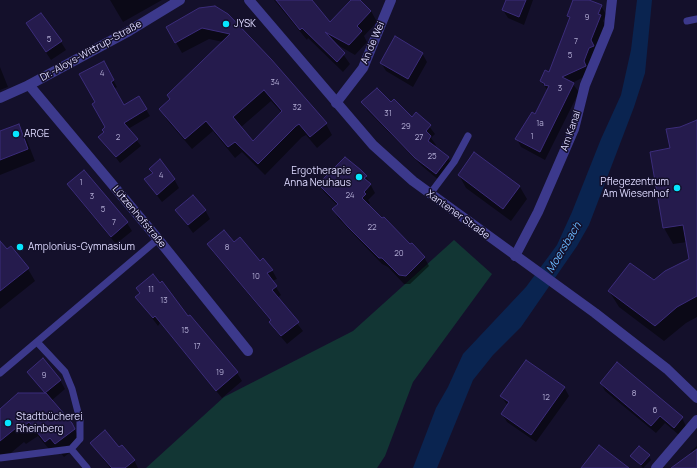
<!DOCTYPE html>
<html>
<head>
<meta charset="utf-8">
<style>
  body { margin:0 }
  canvas { display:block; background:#14102b }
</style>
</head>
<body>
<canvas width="697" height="468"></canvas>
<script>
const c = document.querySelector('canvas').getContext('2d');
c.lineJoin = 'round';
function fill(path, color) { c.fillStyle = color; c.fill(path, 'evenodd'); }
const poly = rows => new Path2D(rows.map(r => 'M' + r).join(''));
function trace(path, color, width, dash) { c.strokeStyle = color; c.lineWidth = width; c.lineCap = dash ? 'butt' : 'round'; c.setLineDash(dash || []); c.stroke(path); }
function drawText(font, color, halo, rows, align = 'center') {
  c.font = font + ' Manrope,sans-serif'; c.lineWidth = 3; c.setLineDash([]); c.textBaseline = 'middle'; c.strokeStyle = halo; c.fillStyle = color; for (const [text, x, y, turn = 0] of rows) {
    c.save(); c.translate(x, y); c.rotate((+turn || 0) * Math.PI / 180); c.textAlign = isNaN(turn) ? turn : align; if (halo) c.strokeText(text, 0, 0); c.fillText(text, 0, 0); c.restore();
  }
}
const green = poly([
  [454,240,492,274,413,382,385,456,377,468,146,468,224,397,353,331]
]);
const water = poly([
  [637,0,652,0,645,73,634,107,589,225,577,246,521,327,493,355,473,380,437,468,413,468,436,408,448,387,463,354,526,287,557,245,572,212,601,139,621,95,631,50]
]);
const shadow = poly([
  [110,0,162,0,123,22],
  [274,0,307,0,330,23,352,0,359,0,371,11,377,22,364,36,367,42,355,55,336,44,350,64,343,72,308,38,307,40],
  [507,0,533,0,524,25,508,18,503,10],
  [575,0,587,0,601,6,606,14,603,21,605,24,590,74,572,83,579,92,545,160,521,147,517,139,536,115,548,91,541,81,550,73,571,19,568,16],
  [599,10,601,10,597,19],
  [215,7,326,124,332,135,317,148,306,135,302,137,265,175,242,152,235,158,213,131,192,149,167,120,161,109,171,100,223,42,209,39,182,53,167,27],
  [271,101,282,113,252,142,240,128],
  [27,24,61,42,66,50,51,60],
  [422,53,427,62,413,87,386,71,381,63],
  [103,62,117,87,114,89,124,106,139,98,150,116,128,129,141,146,120,163,100,137,105,133,106,128,96,102],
  [0,67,8,87,0,90],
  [362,102,391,103,412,118,422,117,435,134,431,138,436,145,434,147,448,158,453,166,441,182,422,166,367,110],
  [697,121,697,317,686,323,664,341,619,307,609,291,654,282,690,260,687,242,673,244,664,228,651,153,671,149,680,128],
  [19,125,26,138,35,161,0,175,0,132],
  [475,154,520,187,527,199,511,221,466,188,459,175],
  [150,169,174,179,179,188,162,202,145,180,153,174],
  [84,171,127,223,132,231,116,244,73,192,68,184],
  [366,176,375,193,368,200,370,203,368,205,424,257,429,266,410,284,404,284,388,267,382,264,338,218,333,209,337,205,324,192,319,184],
  [205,210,210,219,193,233,177,211],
  [0,243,28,269,35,281,0,309],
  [208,244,234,244,272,270,277,279,272,281,281,295,277,298,303,331,287,344,275,330,270,322,271,321,213,252],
  [136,297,188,318,190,316,237,373,242,381,222,398,160,323,158,326],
  [28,372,60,380,65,389,51,401,72,424,82,443,64,457,59,451,54,455,38,436,26,444,24,442,0,462,0,410,45,394],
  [601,383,682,418,686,426,679,435,665,423,656,433,605,391],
  [564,387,569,396,536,442,507,422,502,414,508,406,501,396],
  [92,444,119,448,134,460,138,468,110,468],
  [697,446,697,468,685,468,691,451],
  [632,456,649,456,651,460,643,468]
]);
const building = poly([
  [276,0,312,0,330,22,351,0,360,0,371,11,357,26,362,31,349,45,325,32,345,53,337,62,302,28,300,30,276,0],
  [506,0,526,0,519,17,502,10,506,0],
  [573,0,589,0,602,5,598,14,601,15,591,40,594,46,589,48,584,61,586,66,562,77,574,83,540,152,515,139,532,112,535,114,549,86,544,85,545,84,540,81,545,70,549,72,570,17,567,16,573,0],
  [215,6,228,14,271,59,327,123,310,137,299,124,296,126,258,164,235,142,228,147,206,121,185,139,159,109,170,99,167,95,230,34,202,28,175,43,166,27,199,8,215,6],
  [264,90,282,111,253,141,233,117,264,90],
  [41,13,62,41,46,52,26,23,41,13],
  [395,36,423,53,408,79,380,63,395,36],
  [104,61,114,80,111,82,124,105,139,96,147,109,124,123,138,139,116,157,98,137,104,132,102,130,105,127,92,104,95,102,79,74,104,61],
  [377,88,391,102,394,99,412,117,416,112,431,125,426,131,431,136,428,141,449,157,436,174,415,158,361,102,377,88],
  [697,120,697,296,677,307,655,326,608,291,630,263,654,280,665,271,689,259,683,225,663,228,650,152,670,148,666,129,680,127,697,120],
  [19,124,28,149,0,160,0,131,19,124],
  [474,152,520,186,503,209,458,175,474,152],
  [345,157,361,170,367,176,364,178,371,184,364,192,366,194,362,198,382,218,384,217,410,244,412,243,425,257,406,276,399,275,382,258,379,258,348,227,332,209,338,204,318,184,345,157],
  [160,159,175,179,157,195,144,179,153,173,149,169,160,159],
  [84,170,128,222,111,237,67,184,84,170],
  [193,195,206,210,188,225,175,210,193,195],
  [224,230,234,242,240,237,260,261,263,258,273,270,267,273,277,286,272,290,299,322,281,336,269,322,271,320,207,244,224,230],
  [0,241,7,249,11,246,29,268,0,291,0,241],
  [153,274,160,283,162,281,188,316,190,315,238,372,216,391,155,316,153,318,135,297,140,293,136,288,153,274],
  [43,358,61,380,45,393,27,372,43,358],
  [526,360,565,387,531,435,501,414,509,402,500,396,526,360],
  [617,362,683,417,674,428,660,416,651,426,600,383,617,362],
  [18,393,46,393,72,423,75,429,55,444,50,438,45,442,29,422,18,431,16,428,0,441,0,409,18,393],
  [105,430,119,447,122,445,135,460,125,468,112,468,90,443,105,430],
  [599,445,629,468,581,468,599,445],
  [639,446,650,455,641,465,630,456,639,446],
  [697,449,697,468,671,468,697,449]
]);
const service = poly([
  [687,21,697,19],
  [430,194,454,162,468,136],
  [37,342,65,372,72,389,80,420,80,439,71,449],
  [0,373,158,239],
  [0,458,71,449,87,468]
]);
const minor = poly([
  [29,85,158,239,248,351],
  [336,103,363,68,391,0],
  [515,256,538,212,574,129,585,85,609,27,612,0],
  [656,468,697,420]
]);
const tertiary = poly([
  [249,0,373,145,413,181,595,313,667,369,697,398],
  [0,98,29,85,129,31,180,0]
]);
const markers = [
  [226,24,4,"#06e6ff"],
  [16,134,4,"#06e6ff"],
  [359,177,4,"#06e6ff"],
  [677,188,4,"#06e6ff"],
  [20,247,4,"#06e6ff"],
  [8,423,4,"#06e6ff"]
];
const numberNames = [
  ["9",587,18],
  ["5",49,40],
  ["7",576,42],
  ["5",570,56],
  ["4",102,74],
  ["34",275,83],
  ["3",560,89],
  ["32",297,108],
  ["31",388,114],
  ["1a",540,124],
  ["29",406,127],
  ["1",532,137],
  ["2",118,138],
  ["27",419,138],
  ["25",432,157],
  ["4",161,176],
  ["1",81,183],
  ["24",350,196],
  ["3",92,197],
  ["5",103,210],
  ["7",114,223],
  ["22",372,228],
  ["8",227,248],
  ["20",399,254],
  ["10",256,277],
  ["11",151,290],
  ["13",164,301],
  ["15",185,331],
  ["17",197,347],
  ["19",220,373],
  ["9",44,376],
  ["8",634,394],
  ["12",546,398],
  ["6",655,411]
];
const poiNames = [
  ["JYSK",234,24],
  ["ARGE",24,134],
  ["Ergotherapie",351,171,"right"],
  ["Anna Neuhaus",351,183,"right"],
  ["Pflegezentrum",669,182,"right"],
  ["Am Wiesenhof",669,194,"right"],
  ["Amplonius-Gymnasium",28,247],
  ["Stadtbücherei",16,417],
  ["Rheinberg",16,429]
];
const streetNames = [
  ["An de Wei",373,43,-67],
  ["Dr.-Aloys-Wittrup-Straße",91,51,-29],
  ["Am Kanal",571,131,-71],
  ["Xantener Straße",458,215,36],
  ["Lützenhofstraße",139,217,50]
];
const waterNames = [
  ["Moersbach",564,248,-59]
];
fill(green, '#123634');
fill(water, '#0a2450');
fill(shadow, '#0007');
fill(building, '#251b4d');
trace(building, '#3b2c7a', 1);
trace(service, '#3c398c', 7);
trace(minor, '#3c398c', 10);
trace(tertiary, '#3c398c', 10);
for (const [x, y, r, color] of markers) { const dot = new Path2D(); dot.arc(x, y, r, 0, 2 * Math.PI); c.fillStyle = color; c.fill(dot); trace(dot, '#14102b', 1.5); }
drawText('8px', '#b0aad2', null, numberNames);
drawText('10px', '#dedaff', '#14102b', poiNames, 'left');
drawText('10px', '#dedaff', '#14102b', streetNames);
drawText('italic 11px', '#68b9ff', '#14102b', waterNames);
</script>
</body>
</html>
